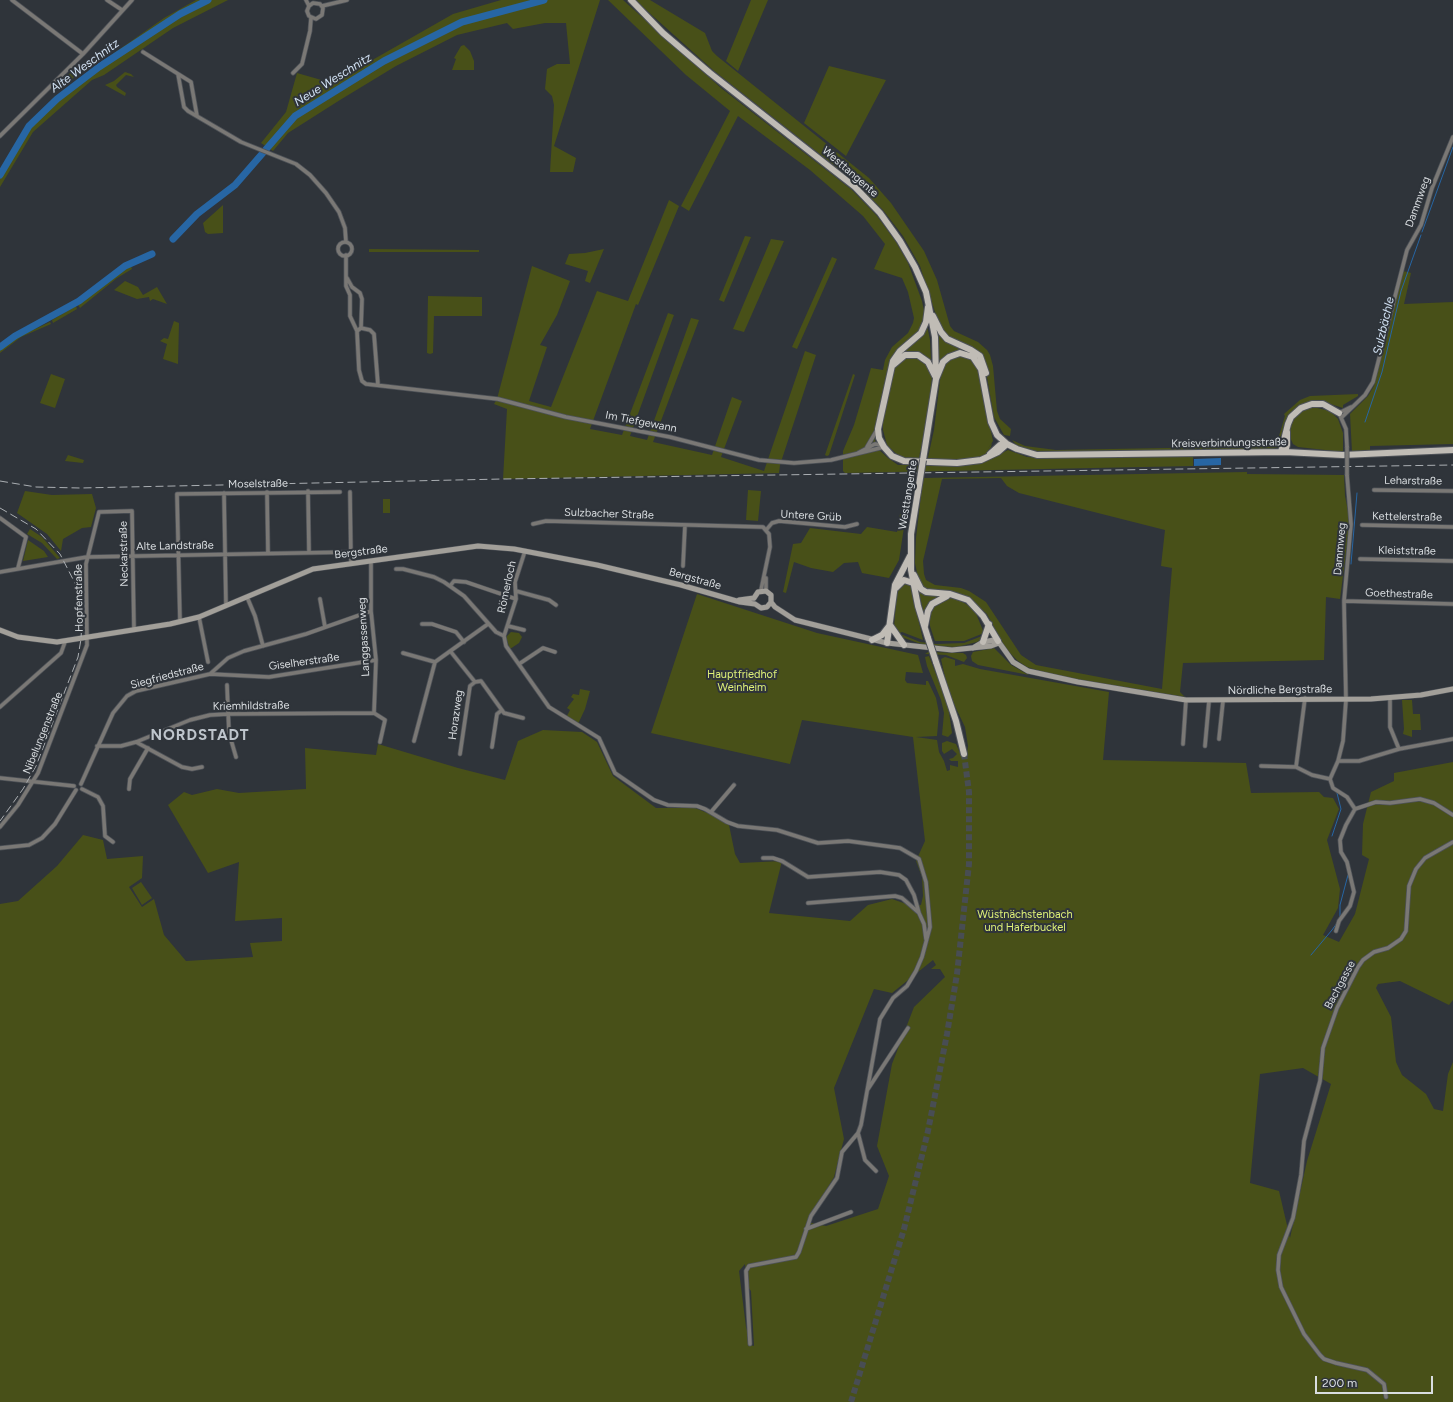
<!DOCTYPE html>
<html>
<head>
<meta charset="utf-8">
<style>
  body { margin:0 }
  #map { position:relative; width:1453px; height:1402px; overflow:hidden; background:#2f343a; font-family:Figtree,sans-serif }
  canvas { display:block }
  .scale { position:absolute; left:1315px; top:1376px; width:118px; height:18px; box-sizing:border-box; border:2px solid #d9dde0; border-top:0; padding-left:5px; font-size:12px; line-height:14px; white-space:nowrap; color:#d9dde0; -webkit-text-stroke:3px #2f343a; paint-order:stroke }
</style>
</head>
<body>
<div id="map">
<canvas width="1453" height="1402"></canvas>
<div class="scale">200 m</div>
</div>
<script>
const c = document.querySelector('canvas').getContext('2d');
c.lineJoin = 'round';
function fill(path, color) { c.fillStyle = color; c.fill(path, 'evenodd'); }
const poly = rows => new Path2D(rows.map(r => 'M' + r).join(''));
function trace(path, color, width, dash) { c.strokeStyle = color; c.lineWidth = width; c.lineCap = dash ? 'butt' : 'round'; c.setLineDash(dash || []); c.stroke(path); }
function drawText(font, color, halo, rows, align = 'center') {
  c.font = font + ' Figtree,sans-serif'; c.lineWidth = 4; c.setLineDash([]); c.textBaseline = 'middle'; c.strokeStyle = halo; c.fillStyle = color; for (const [text, x, y, turn = 0] of rows) {
    c.save(); c.translate(x, y); c.rotate((+turn || 0) * Math.PI / 180); c.textAlign = isNaN(turn) ? turn : align; if (halo) c.strokeText(text, 0, 0); c.fillText(text, 0, 0); c.restore();
  }
}
const green = poly([
  [196,0,228,0,173,28,104,75,92,80,33,132,0,187,0,171,27,127,90,70,164,18],
  [501,0,600,0,554,146,576,158,573,172,550,172,554,105,552,96,545,89,547,69,557,64,570,64,566,23,545,23,513,29,507,23,457,35,396,66,340,100,288,133,273,151,261,143,286,112,297,73,332,83,453,14],
  [608,0,623,0,721,88,852,190,877,216,896,242,908,263,922,301,930,340,932,378,930,403,922,450,920,452,919,460,911,460,900,457,887,445,883,430,883,419,877,422,874,430,875,440,877,448,888,458,898,465,976,464,987,461,1008,450,1027,457,1042,458,1193,457,1193,466,845,473,843,471,843,451,854,425,871,368,883,370,885,360,892,347,908,333,913,323,914,318,908,292,902,278,874,269,885,244,863,216,810,170,738,116,689,211,681,206,730,111,686,75],
  [635,0,650,0,705,33,712,51,717,56,869,178,891,203,924,251,937,280,950,326,954,331,978,342,987,350,990,355,993,366,997,411,1000,419,1011,429,1010,436,1004,435,994,417,984,360,952,340,944,332,938,321,920,266,903,236,883,210,854,181,713,70],
  [751,0,768,0,738,71,726,61],
  [464,45,470,51,474,61,474,70,452,70,456,59,454,58,461,46],
  [79,65,83,65,83,69,72,79,68,75],
  [829,66,886,80,846,156,804,123],
  [125,72,131,74,134,77,126,75,116,85,117,87,126,93,125,96,105,85,114,81],
  [669,200,679,206,638,305,636,304,590,429,622,435,668,313,674,315,630,436,647,440,691,318,699,320,653,442,712,455,732,397,742,401,721,457,764,471,805,351,816,355,780,465,779,473,503,479,507,409,494,404,497,399,532,266,570,281,557,315,540,345,547,347,529,401,551,407,597,291,628,301],
  [223,205,223,233,208,234,205,232,203,223],
  [745,236,751,237,724,302,719,300],
  [771,239,784,241,744,332,733,329],
  [369,249,479,250,479,252,369,252],
  [604,249,590,283,585,281,588,271,565,264,569,254,585,253],
  [832,257,837,259,797,349,792,347],
  [131,266,132,269,117,278,80,308,78,305,116,275],
  [1403,271,1411,273,1404,304,1453,302,1453,444,1370,446,1370,452,1352,452,1350,414,1368,396,1374,386],
  [125,281,138,287,143,295,157,287,167,304,153,299,150,301,149,297,137,299,114,290],
  [428,296,482,297,482,316,434,316,433,353,430,354,427,353],
  [76,306,77,309,53,323,52,320],
  [174,321,179,323,178,364,163,359,167,344,160,341,164,338,168,339],
  [50,322,51,324,21,337,0,353,0,350,20,336],
  [937,329,948,343,963,351,948,355,939,365],
  [958,356,971,359,978,369,993,441,987,450,992,443,991,447,982,459,927,462,934,430,941,372,947,361],
  [51,374,65,379,55,408,40,403],
  [853,374,855,375,829,455,827,456,825,455],
  [1358,394,1358,396,1343,405,1343,408,1318,400,1300,406,1290,415,1284,424,1279,447,1273,449,1200,451,1041,452,1017,446,1012,440,1025,446,1056,450,1276,446,1285,416,1284,414,1300,400,1310,396],
  [1313,407,1330,411,1338,419,1343,433,1343,452,1298,447,1293,444,1290,437,1289,427,1294,418,1303,410],
  [68,455,84,460,83,463,65,461],
  [1247,472,1247,474,1344,475,1345,496,1350,521,1340,599,1326,597,1324,660,1183,663,1180,692,1185,697,1056,676,1027,667,1018,661,1006,649,987,614,968,597,956,592,926,590,919,582,915,563,916,538,923,478],
  [1001,478,1007,486,1019,493,1165,530,1161,566,1172,568,1162,689,1036,665,1021,655,986,602,969,591,961,588,935,585,926,580,924,574,923,561,942,479],
  [748,490,761,491,758,521,746,520],
  [25,491,52,495,92,494,96,508,91,527,82,528,63,539,61,551,47,534,17,513],
  [383,499,390,499,390,513,383,513],
  [900,514,906,514,899,560,889,578,862,573,858,562,844,563,833,572,811,568,794,562,786,593,783,592,793,544,801,543,810,528,861,534,867,527,897,532],
  [30,529,42,537,60,558,57,559,42,543,27,534],
  [28,540,44,551,48,557,23,561],
  [903,583,909,584,911,588,923,640,902,632,897,634,894,627,897,591],
  [917,584,919,588,943,595,932,602,925,619],
  [697,594,817,633,918,655,923,673,906,672,905,680,907,683,926,685,926,681,928,681,936,698,939,713,937,736,916,737,937,740,939,752,944,761,947,771,950,770,950,765,958,767,958,761,951,761,949,759,953,758,957,754,952,749,944,754,942,751,942,743,947,741,956,744,961,755,967,753,968,746,965,727,953,702,945,677,941,659,945,657,955,660,955,666,963,664,980,669,1109,692,1103,760,1246,763,1251,793,1319,792,1324,797,1333,798,1339,809,1327,840,1340,889,1338,908,1323,935,1339,942,1355,914,1369,859,1362,855,1363,824,1371,792,1394,781,1394,773,1453,762,1453,1000,1449,1005,1400,981,1378,984,1376,988,1391,1017,1396,1062,1402,1075,1426,1094,1434,1109,1443,1111,1448,1074,1453,1062,1453,1402,0,1402,0,904,18,901,57,866,83,835,103,840,107,859,143,856,142,878,129,887,142,907,154,899,164,935,186,961,253,957,250,943,282,941,282,918,235,921,239,862,208,873,168,805,184,792,192,795,217,789,239,793,306,789,305,748,376,755,378,744,458,768,505,780,518,741,543,730,582,732,597,742,613,776,656,808,695,808,710,814,729,825,735,854,740,863,782,861,769,913,850,921,868,905,892,899,912,906,921,905,923,896,922,877,916,861,925,841,913,737,802,720,790,764,651,733],
  [933,960,936,965,931,969,940,969,945,977,914,1007,892,1064,877,1146,889,1176,878,1209,826,1226,807,1222,834,1177,844,1139,834,1088,874,989,892,993],
  [1303,1068,1331,1084,1307,1161,1290,1238,1279,1191,1250,1183,1260,1074],
  [745,1264,748,1287,751,1291,754,1346,751,1345,746,1327,739,1271],
  [949,598,957,599,966,604,975,611,984,633,964,641,935,641,930,626,930,611,933,605,944,599],
  [511,632,519,633,522,637,519,643,510,649,506,637],
  [903,635,920,642,936,644,964,643,982,636,982,639,977,642,957,647,926,646,899,636],
  [994,648,1011,665,1029,675,978,665,972,661,971,656,973,652],
  [928,652,963,653,966,655,967,658,964,662,946,655,925,654],
  [929,656,948,705,952,733,948,737,942,735,944,713,941,700,927,666,925,657],
  [179,669,180,676,165,679,171,671],
  [580,689,590,691,585,709,578,724,566,718,570,710,567,708,574,699,571,697,573,694,579,695],
  [1402,700,1412,700,1413,714,1420,714,1421,730,1412,730,1412,737,1403,734,1404,729],
  [141,882,152,898,142,905,132,888]
]);
const water = poly([
  [1221,458,1221,465,1194,466,1194,459]
]);
const stream = poly([
  [1422,232,1453,147],
  [1365,422,1382,372,1401,291,1421,235],
  [1351,564,1357,493],
  [1332,836,1341,809,1337,793],
  [1340,917,1340,905,1348,875],
  [1311,955,1332,930,1337,923]
]);
const river = poly([
  [0,175,29,126,57,99,99,67,180,14,208,0],
  [173,239,197,214,235,185,295,116,384,61,462,22,544,0],
  [0,347,15,336,79,301,125,266,152,254]
]);
const primaryTunnel = poly([
  [851,1402,904,1229,928,1131,947,1034,957,974,969,864,969,792,964,754]
]);
const street = poly([
  [12,0,83,54],
  [107,0,122,10],
  [306,0,309,6,307,11,309,16,316,19,322,15,323,8,320,4,313,3,309,6],
  [322,6,347,0],
  [143,52,191,82,197,116],
  [293,73,302,64,310,31,311,18],
  [178,74,184,107,188,111,241,142,296,164,310,175,326,193,339,212,345,228,346,242],
  [0,136,83,54,132,0],
  '338 249a7 7 0 1 1 14 0a7 7 0 1 1-14 0Z',
  [346,255,346,286,350,295,350,316,357,331],
  [347,278,352,287,360,293,362,299,361,328,357,331,359,370,362,381,366,384,498,399,566,417,670,437,759,460,794,463,831,460,884,447],
  [361,328,370,330,374,334,378,385],
  [1342,417,1365,395,1373,382,1407,250,1421,225,1432,188,1453,137],
  [867,447,877,430],
  [1347,447,1346,429,1339,413,1351,407],
  [858,453,875,444,882,445],
  [1347,475,1351,524,1344,601,1346,700,1343,741,1338,761,1330,779,1333,788,1347,797,1355,809],
  [1374,490,1453,491],
  [308,491,309,552],
  [267,492,268,553],
  [350,492,351,563],
  [224,493,226,606],
  [0,518,26,537,18,568],
  [533,524,546,521,763,527,769,534,770,547,761,590],
  [1362,525,1453,527],
  [767,529,772,523,779,521,845,527,857,524],
  [1360,559,1453,561],
  [371,561,371,611,376,660,374,713],
  [683,566,685,525],
  [396,569,403,569,434,577,444,582,464,596,496,632,504,636,506,646,549,707,599,738,615,773,654,800,668,805,697,806,705,809,727,822,738,826,777,830,818,843,848,841,900,848,919,859,926,882,929,915,930,927,922,957,916,971,907,986,893,998,880,1019,861,1125,858,1133,842,1152,837,1178,811,1216,799,1252,796,1257,749,1266,746,1271,750,1344],
  [0,572,87,557,351,552],
  [766,578,766,591],
  [450,586,454,581,466,582,516,599],
  [516,591,549,600,556,605],
  [247,597,255,616,263,646],
  [320,599,325,627],
  [1344,601,1453,604],
  [199,617,208,662],
  [180,622,177,494,340,492],
  [422,624,432,624,456,632,464,642],
  [508,626,524,630],
  [504,636,516,599,515,582,525,551],
  [451,652,475,682,481,681,504,713,523,718],
  [403,653,435,662],
  [519,664,543,648,555,652],
  [210,674,269,677,376,660],
  [227,685,229,733,236,757],
  [1390,698,1390,727,1399,749],
  [0,707,61,653,65,642],
  [1219,739,1223,701],
  [414,741,435,662,488,624],
  [136,742,182,767,192,769,202,767],
  [1183,744,1186,700],
  [97,746,121,746,136,742,190,720,210,715,228,714,374,713,385,720,380,742],
  [1205,746,1209,701],
  [492,747,497,714,502,710],
  [460,754,470,686,475,682],
  [1338,761,1359,761,1399,749,1453,739],
  [1261,766,1296,767],
  [1296,767,1305,698],
  [1296,767,1312,775,1330,779],
  [0,778,74,786],
  [81,784,113,713,127,696,136,691,210,674,228,658,244,651,306,634,371,611],
  [82,789,98,797,103,806,105,836,113,842],
  [129,789,130,779,148,748],
  [711,812,734,785],
  [0,827,18,805,38,773,87,645,86,564,99,512,132,511,134,630],
  [0,848,29,845,42,838,55,824,76,790],
  [763,858,773,858,782,861,808,877,880,872,899,875,906,880,914,895,919,913,924,924,926,939],
  [808,903,895,896,902,898,918,912],
  [1336,931,1339,921,1350,906,1354,892,1347,862,1341,852,1340,840,1346,825,1355,809,1376,802,1390,803,1420,799,1434,803,1453,815],
  [868,1089,908,1028],
  [858,1133,865,1160,876,1171],
  [806,1229,851,1212],
  [1386,1397,1384,1384,1367,1370,1336,1363,1324,1359,1320,1355,1304,1334,1281,1287,1278,1270,1279,1255,1293,1218,1301,1175,1304,1141,1320,1081,1323,1048,1337,1008,1358,967,1363,960,1374,952,1388,948,1401,939,1406,931,1409,886,1416,869,1425,858,1453,842]
]);
const secondary = poly([
  [754,598,758,592,766,591,771,595,771,602,775,607,795,620,887,643,952,650,991,646,999,643],
  [739,600,754,598],
  [0,630,18,637,57,642,170,624,199,617,313,569,478,546,514,549,597,565,681,585,740,602,755,604,761,608,767,607,771,602],
  [973,648,983,642,994,640,998,641,1013,662,1028,671,1078,682,1186,700,1371,699,1421,695,1453,689]
]);
const primary = poly([
  [631,0,663,33,710,73,855,187,880,213,900,241,915,267,926,292,935,337,936,379,923,460],
  [928,307,926,322,921,333,900,351,893,361,878,429,879,438,884,447,892,456,904,461,957,463,981,460,998,452,1007,444],
  [933,316,941,332,947,339,971,350,980,356,986,373],
  [892,366,905,355,918,355,928,362,935,376],
  [936,379,943,362,949,357,960,353,973,357,981,369,991,422,997,435,1007,444,1017,449,1037,455,1285,452,1343,455,1453,450],
  [1281,452,1288,424,1291,417,1301,408,1312,404,1323,404,1339,413],
  [1285,452,1287,445,1287,432],
  [990,454,1000,445,1007,444],
  [918,491,911,534,911,570,918,606,928,638],
  [914,575,921,589,926,592,950,594,968,600,983,616,998,641],
  [896,588,904,580,913,583],
  [890,625,904,645],
  [925,626,928,611,932,604,947,596],
  [872,640,882,635,889,626],
  [983,642,989,624],
  [887,643,895,585,910,556],
  [936,662,956,721,964,754]
]);
const rail = poly([
  [0,481,36,487,80,488,503,479,1453,465],
  [0,508,36,529,60,554,77,587,82,619,81,639,78,657,36,766,23,789,0,821]
]);
const streetBridge = poly([
  [1347,447,1347,475]
]);
const primaryBridge = poly([
  [918,491,923,460],
  [928,638,936,662]
]);
const streetNames = [
  ["Westtangente",850,172,41],
  ["Dammweg",1418,202,-70],
  ["Im Tiefgewann",641,422,11],
  ["Kreisverbindungsstraße",1229,443,-1],
  ["Leharstraße",1413,481,1],
  ["Moselstraße",258,484,-1],
  ["Westtangente",908,495,-81],
  ["Sulzbacher Straße",609,514,2],
  ["Untere Grüb",811,516,3],
  ["Kettelerstraße",1407,517,1],
  ["Alte Landstraße",175,546,-1],
  ["Dammweg",1340,549,-85],
  ["Kleiststraße",1407,551,1],
  ["Bergstraße",361,552,-7],
  ["Neckarstraße",124,554,-91],
  ["Bergstraße",695,579,16],
  ["Römerloch",507,587,-78],
  ["Goethestraße",1399,594,2],
  ["Hopfenstraße",79,598,-91],
  ["Langgassenweg",364,637,-93],
  ["Giselherstraße",304,662,-8],
  ["Siegfriedstraße",167,676,-15],
  ["Nördliche Bergstraße",1280,690,-1],
  ["Kriemhildstraße",251,706,-1],
  ["Horazweg",456,715,-82],
  ["Nibelungenstraße",43,733,-68],
  ["Bachgasse",1340,985,-62]
];
const parkNames = [
  ["Hauptfriedhof",742,675],
  ["Weinheim",742,688],
  ["Wüstnächstenbach",1025,915],
  ["und Haferbuckel",1025,928]
];
const waterNames = [
  ["Alte Weschnitz",85,66,-36],
  ["Neue Weschnitz",333,80,-32],
  ["Sulzbächle",1384,326,-77]
];
const districtNames = [
  ["NORDSTADT",200,736]
];
fill(green, '#485018');
fill(water, '#2766a4');
trace(stream, '#2766a4', 1);
trace(river, '#2766a4', 7);
trace(primaryTunnel, '#484d53', 6, [6, 3]);
trace(street, '#4e5258', 5);
trace(secondary, '#4e5258', 6);
trace(primary, '#4e5258', 8);
trace(street, '#7a7875', 3.5);
trace(secondary, '#a29f99', 5);
trace(primary, '#c0bcb5', 6);
trace(rail, '#abafb3', 1, [8, 4]);
trace(streetBridge, '#4e5258', 5, []);
trace(primaryBridge, '#4e5258', 8, []);
trace(streetBridge, '#7a7875', 3.5);
trace(primaryBridge, '#c0bcb5', 6);
drawText('11px', '#d9dde0', '#2f343a', streetNames);
drawText('11px', '#def077', '#2f343a', parkNames);
drawText('italic 12px', '#d2e2f4', '#2f343a', waterNames);
c.letterSpacing = '1px';
drawText('bold 15px', '#bec5cc', '#2f343a', districtNames);
c.letterSpacing = '0px';
</script>
</body>
</html>
